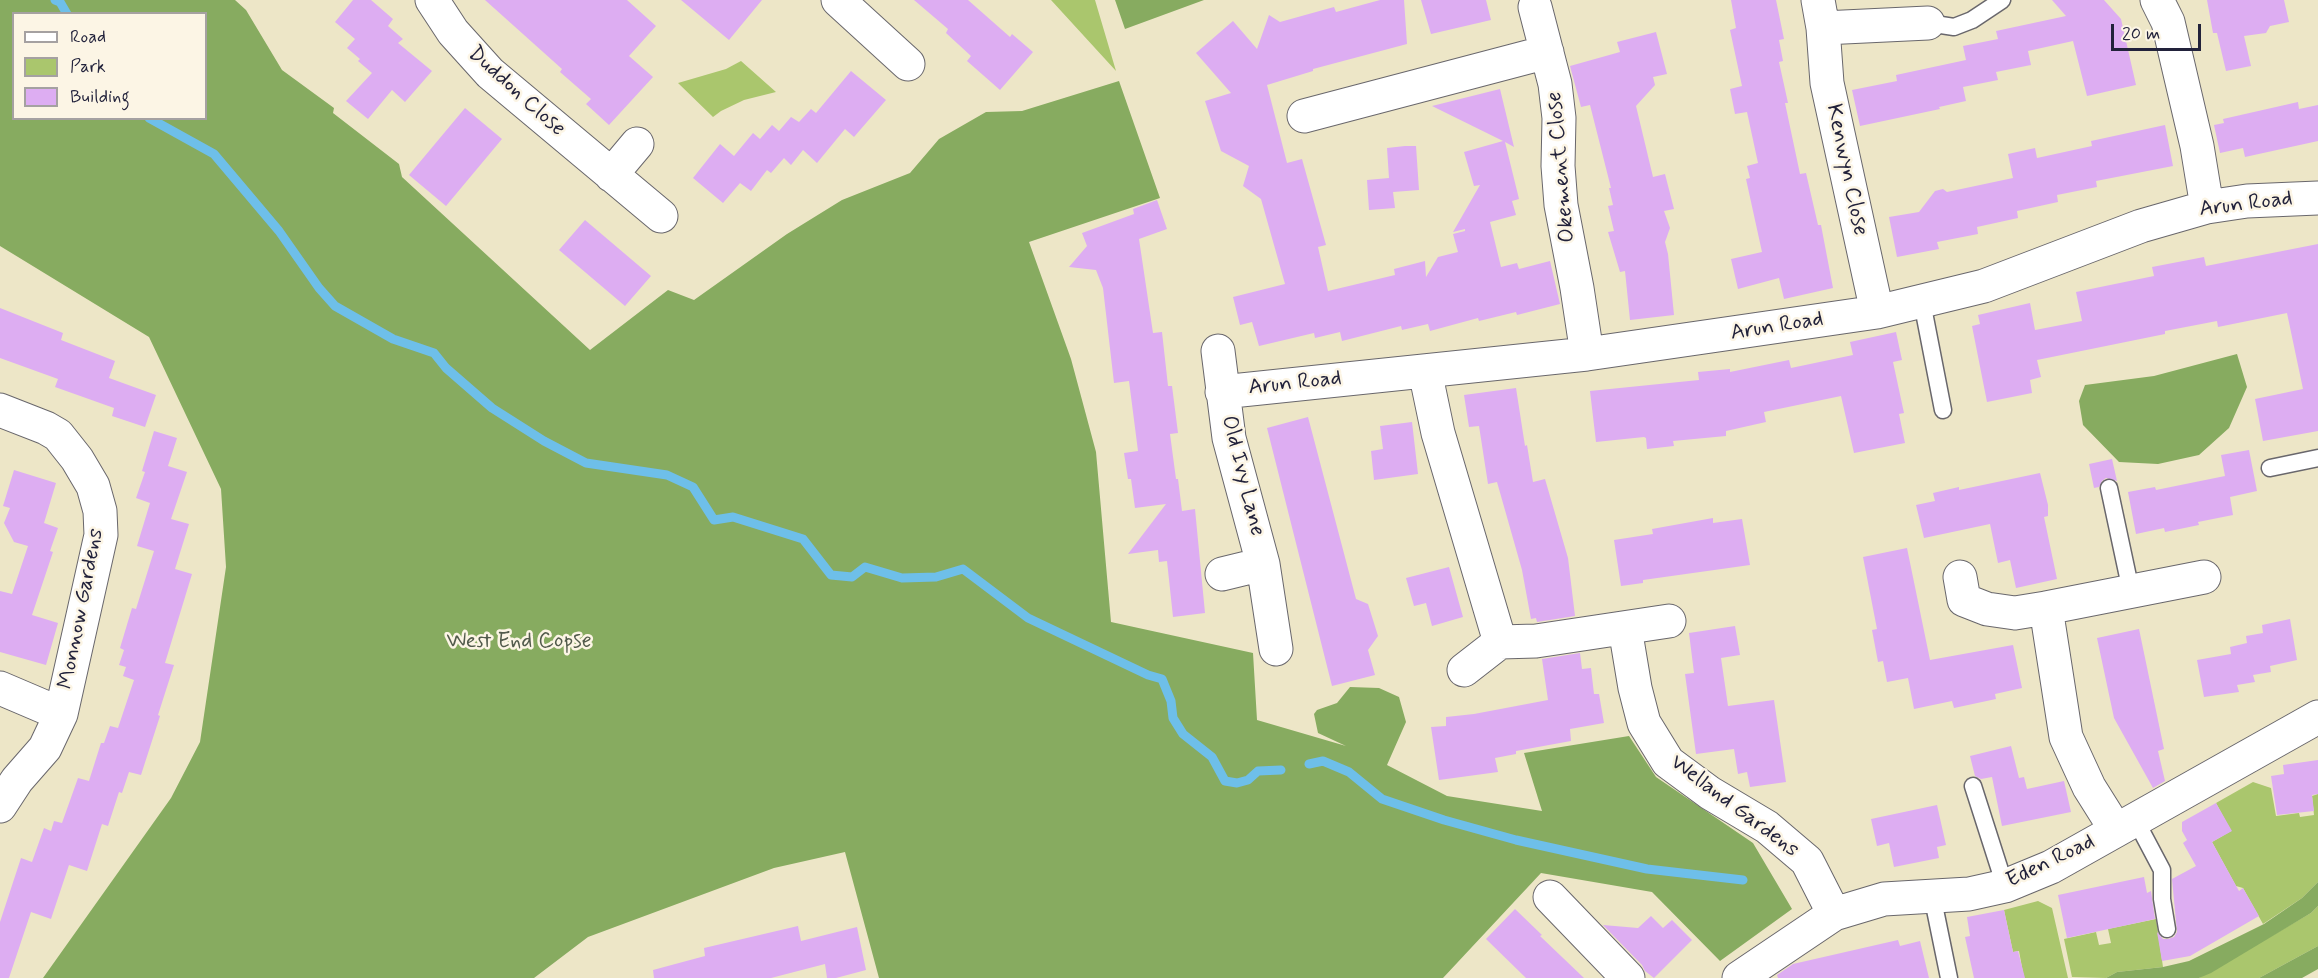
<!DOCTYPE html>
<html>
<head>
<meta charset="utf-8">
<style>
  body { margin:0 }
  #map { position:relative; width:2318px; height:978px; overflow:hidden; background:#ede6c7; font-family:Mynerve,sans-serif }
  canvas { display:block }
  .legend { position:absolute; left:12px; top:12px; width:195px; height:108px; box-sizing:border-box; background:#fcf5e5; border:2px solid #a5a1a1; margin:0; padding:8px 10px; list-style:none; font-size:18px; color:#22223b }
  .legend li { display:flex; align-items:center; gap:12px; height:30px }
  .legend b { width:30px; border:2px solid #a5a1a1 }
  .scale { position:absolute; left:2111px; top:24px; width:90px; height:27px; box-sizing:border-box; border:3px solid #22223b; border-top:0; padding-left:8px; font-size:18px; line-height:21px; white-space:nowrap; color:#22223b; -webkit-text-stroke:4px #fcf5e5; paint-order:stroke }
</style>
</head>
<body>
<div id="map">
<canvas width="2318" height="978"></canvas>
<ul class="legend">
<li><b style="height:8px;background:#fff"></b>Road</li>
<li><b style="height:16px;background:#aac66d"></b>Park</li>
<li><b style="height:16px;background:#ddadf2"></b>Building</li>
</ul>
<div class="scale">20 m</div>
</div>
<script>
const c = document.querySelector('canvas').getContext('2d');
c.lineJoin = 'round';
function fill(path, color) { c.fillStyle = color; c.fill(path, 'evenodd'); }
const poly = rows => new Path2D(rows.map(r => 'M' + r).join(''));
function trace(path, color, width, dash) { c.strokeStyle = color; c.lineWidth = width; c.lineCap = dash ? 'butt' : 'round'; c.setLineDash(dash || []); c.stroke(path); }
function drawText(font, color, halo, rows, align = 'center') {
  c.font = font + ' Mynerve,sans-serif'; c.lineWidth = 5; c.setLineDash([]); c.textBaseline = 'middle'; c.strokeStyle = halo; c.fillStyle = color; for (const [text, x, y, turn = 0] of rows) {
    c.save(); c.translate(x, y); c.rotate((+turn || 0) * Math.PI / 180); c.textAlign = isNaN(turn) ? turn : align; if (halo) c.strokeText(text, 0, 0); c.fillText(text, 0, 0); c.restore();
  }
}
const green = poly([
  [1051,0,1095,0,1116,71],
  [741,61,776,92,744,100,721,111,713,117,678,83,726,69],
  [2253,782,2271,788,2276,816,2299,813,2300,817,2314,815,2312,796,2318,794,2318,882,2302,898,2263,924,2243,888,2236,886,2212,842,2231,831,2216,803],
  [2038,901,2052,908,2068,978,2024,978,2019,951,2013,952,2004,910],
  [2318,906,2318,946,2259,978,2199,978,2311,913],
  [2156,919,2163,967,2117,972,2106,978,2072,977,2064,939,2096,932,2099,945,2111,943,2108,929]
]);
const forest = poly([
  [0,0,235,0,246,10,282,70,334,108,333,113,399,164,402,177,590,350,668,290,694,300,787,234,842,200,910,173,939,139,986,112,1022,111,1119,81,1160,198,1029,242,1071,359,1096,452,1111,622,1253,653,1257,720,1346,746,1318,733,1314,714,1317,710,1337,703,1350,687,1379,688,1399,697,1406,722,1387,765,1447,796,1542,811,1524,753,1629,736,1656,777,1753,843,1792,909,1720,961,1652,892,1541,873,1443,978,879,978,845,852,774,868,588,937,534,978,43,978,171,798,200,742,226,567,221,489,149,337,0,246],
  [14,14,206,14,206,118,14,118],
  [1115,0,1204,0,1125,29],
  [2237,354,2247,387,2229,428,2199,455,2158,464,2119,462,2083,425,2079,401,2085,385,2154,376],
  [2318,882,2318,906,2311,913,2211,973,2199,978,2106,978,2117,972,2163,967,2189,961,2264,924,2302,898],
  [2318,946,2318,969,2302,978,2259,978]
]);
const stream = poly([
  [55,0,60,2,67,14],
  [149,118,214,154,279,231,319,288,335,306,393,339,434,353,446,368,492,408,544,441,586,463,667,475,693,487,714,520,733,517,803,539,831,575,852,577,865,567,902,578,936,577,963,569,1028,618,1148,675,1162,679,1171,701,1173,718,1183,734,1212,757,1225,781,1237,783,1248,780,1258,771,1281,770],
  [1309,764,1323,761,1349,772,1382,799,1444,820,1516,840,1647,869,1743,880]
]);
const building = poly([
  [353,0,371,0,393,19,388,26,403,39,398,43,432,71,405,102,392,90,368,119,346,101,372,73,358,61,360,59,347,48,355,39,335,22],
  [485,0,627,0,656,26,629,56,653,77,609,125,586,104,591,99,560,72,562,69],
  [681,0,762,0,729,40],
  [914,0,968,0,1010,37,1012,34,1033,52,1000,90,967,61,971,56,946,33,948,29],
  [1380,0,1404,0,1407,44,1313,69,1313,71,1267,85,1287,163,1302,159,1326,245,1318,247,1328,291,1395,275,1394,269,1425,261,1426,277,1438,257,1458,252,1453,234,1465,231,1465,229,1453,232,1480,185,1474,186,1464,152,1503,141,1432,106,1500,89,1514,147,1505,142,1519,199,1512,201,1516,215,1490,222,1501,267,1517,263,1519,269,1550,261,1560,304,1517,315,1516,312,1479,321,1478,318,1430,331,1428,324,1402,330,1401,326,1342,341,1340,332,1315,338,1314,333,1259,346,1252,322,1240,325,1233,297,1285,284,1261,199,1243,186,1249,166,1221,151,1205,101,1231,93,1196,53,1233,21,1257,49,1269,15,1280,22,1334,7,1336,12],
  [1421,0,1486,0,1491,20,1431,34],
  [1731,0,1776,0,1784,39,1779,40,1783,61,1779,62,1788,103,1785,103,1800,174,1806,173,1818,225,1821,225,1833,288,1784,299,1779,278,1738,289,1731,259,1762,252,1746,179,1750,178,1747,166,1758,163,1747,112,1735,114,1730,89,1742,86,1730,30,1736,28],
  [2052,0,2104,0,2121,19,2136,85,2087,96,2073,41,2028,51,2031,65,1996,72,1998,80,1963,87,1966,101,1939,107,1940,109,1860,126,1852,90,1897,81,1896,75,1966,60,1963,46,1998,39,1996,31,2066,16],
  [2207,0,2284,0,2289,22,2270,26,2266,33,2244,36,2251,66,2226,71,2217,33,2213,33],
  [1656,32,1667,74,1653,77,1655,85,1636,106,1653,177,1665,174,1674,209,1664,211,1670,228,1665,242,1668,254,1674,315,1630,320,1625,271,1620,272,1608,232,1614,231,1608,206,1613,205,1609,188,1611,188,1590,105,1581,107,1570,66,1620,52,1617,42],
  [851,71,886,100,854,137,845,129,817,163,803,150,791,165,784,158,771,173,767,170,751,191,740,183,723,203,693,178,720,144,734,156,753,133,760,139,772,125,779,131,791,117,799,122,811,109,816,113],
  [2298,102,2299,109,2318,105,2318,141,2245,157,2243,148,2220,153,2214,125,2224,123,2223,119],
  [465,108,502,139,446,206,409,175],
  [2165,125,2173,166,2096,181,2097,187,2057,195,2058,202,2017,211,2018,218,1977,227,1978,234,1937,242,1939,249,1897,257,1889,217,1919,212,1935,191,1943,189,1947,192,2013,178,2008,154,2035,148,2037,158,2092,146,2091,141],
  [1405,146,1416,146,1419,190,1393,192,1395,208,1369,210,1367,180,1389,178,1387,148],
  [1157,200,1167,229,1139,239,1153,333,1162,332,1168,386,1172,386,1178,433,1170,434,1176,479,1178,479,1182,511,1195,509,1205,613,1173,617,1167,561,1159,562,1158,550,1128,554,1166,504,1135,508,1131,479,1128,479,1124,453,1138,451,1129,381,1114,383,1103,288,1096,270,1069,267,1087,246,1082,233,1134,214,1133,209],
  [585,220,651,276,625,306,559,250],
  [2318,244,2318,431,2263,441,2255,399,2303,389,2287,313,2218,327,2217,321,2165,331,2165,334,2037,360,2041,377,2030,380,2032,393,1987,402,1972,326,1980,324,1978,315,2030,303,2035,330,2082,321,2076,292,2154,276,2152,267,2204,257,2206,266],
  [0,308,63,333,61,340,115,361,109,378,156,395,145,427,112,416,114,408,55,387,58,379,0,358],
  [1896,332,1902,360,1893,362,1904,413,1899,414,1905,443,1854,453,1841,396,1764,412,1766,422,1726,431,1726,436,1673,441,1674,446,1647,449,1646,438,1644,437,1596,442,1590,391,1699,380,1698,372,1730,369,1730,372,1789,360,1791,368,1853,355,1850,342],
  [1516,388,1525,446,1527,445,1533,482,1545,479,1568,558,1575,616,1537,622,1536,618,1531,619,1522,570,1497,482,1488,484,1479,426,1469,427,1464,395],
  [1308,417,1356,599,1368,604,1378,636,1368,650,1375,675,1332,686,1267,428],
  [1412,422,1418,474,1374,480,1371,451,1383,449,1380,426],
  [154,431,177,438,168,466,187,472,171,519,189,524,175,569,192,574,165,663,174,665,158,715,160,716,141,775,129,772,122,793,119,792,108,826,102,824,87,871,69,865,51,919,31,912,9,978,0,978,0,922,21,858,32,862,44,828,51,831,54,821,62,823,78,778,89,781,101,743,104,743,110,726,118,728,134,680,123,676,126,667,119,665,124,650,120,648,132,608,136,609,154,551,137,546,150,503,136,498,145,472,142,471],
  [2249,450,2257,491,2230,497,2233,515,2198,522,2199,525,2165,532,2164,528,2136,534,2128,492,2155,487,2156,490,2225,476,2221,455],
  [2112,459,2117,481,2106,478,2102,481,2099,487,2094,488,2089,464],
  [14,470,56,483,44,523,58,528,50,551,53,552,32,615,58,623,46,665,0,652,0,591,12,594,28,546,14,542,4,523,10,508,3,506],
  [2040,473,2048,505,2048,516,2044,517,2057,579,2016,588,2010,560,1998,563,1990,524,1924,538,1916,505,1935,501,1933,493,1959,487,1959,490],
  [1713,518,1713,523,1742,519,1750,565,1643,580,1643,583,1621,586,1614,540,1653,534,1652,529],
  [1907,548,1930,660,2013,645,2022,688,1995,694,1996,699,1954,708,1952,701,1914,709,1908,678,1887,682,1883,661,1878,662,1872,630,1877,629,1863,557],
  [1449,567,1463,617,1432,626,1426,603,1414,606,1406,578],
  [2290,619,2297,660,2270,666,2271,672,2253,675,2255,682,2237,685,2239,692,2204,697,2197,660,2231,654,2230,647,2247,643,2246,636,2263,633,2262,625],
  [1735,626,1740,655,1721,658,1728,706,1774,700,1786,782,1750,787,1747,772,1738,774,1734,749,1696,754,1685,674,1694,673,1689,633],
  [2139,629,2164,749,2158,751,2165,781,2153,788,2114,718,2097,638],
  [1580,653,1582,669,1591,668,1594,694,1599,694,1604,723,1570,729,1571,741,1516,751,1516,754,1495,758,1498,772,1439,780,1431,727,1446,726,1446,717,1474,714,1548,700,1542,659],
  [2011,746,2019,778,2024,777,2027,789,2064,781,2071,812,2002,826,1992,777,1981,779,1975,776,1970,756],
  [2318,760,2318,794,2312,795,2314,811,2277,815,2271,776,2284,774,2283,765],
  [2216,803,2232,831,2212,842,2239,891,2243,888,2259,916,2190,956,2162,961,2157,932,2163,939,2168,939,2174,937,2177,932,2172,879,2196,866,2183,843,2187,840,2182,831,2182,822],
  [1937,805,1946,845,1937,847,1939,858,1894,867,1889,843,1877,846,1871,819],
  [2144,877,2147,893,2151,891,2155,919,2067,938,2058,895],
  [1515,909,1542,935,1540,936,1584,978,1526,978,1486,939],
  [2004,910,2013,952,2018,951,2025,978,1974,978,1965,937,1970,936,1967,917],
  [1651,916,1663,928,1672,920,1692,940,1654,978,1645,971,1642,965,1603,925,1638,928],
  [798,926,801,941,857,927,866,970,836,978,827,978,825,964,771,978,654,978,653,970,705,956,704,948],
  [1898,940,1900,946,1920,941,1929,978,1778,978,1777,975,1793,964]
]);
const lane = poly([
  [1928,23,1954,27,1972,20,2002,0],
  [1922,302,1943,410],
  [2270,468,2318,458],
  [2109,488,2131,591],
  [1973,786,2005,886],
  [2135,819,2162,870,2162,899,2167,929],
  [1932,895,1949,978]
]);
const street = poly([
  [432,0,453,32,490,73,661,216],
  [838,0,908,64],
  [1818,0,1823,28,1827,83,1877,312],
  [2157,0,2168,22,2197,146,2207,207],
  [1535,7,1555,84,1559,118,1558,166,1561,205,1577,288,1587,354],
  [1823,28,1928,23],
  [1304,116,1547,52],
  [611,175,637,144],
  [1218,351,1229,438,1263,564,1276,649],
  [1425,371,1438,433,1500,642,1536,641,1669,621],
  [1222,392,1587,354,1877,312,1984,286,2141,226,2207,207,2247,201,2318,198],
  [0,410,46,428,58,435,77,459,93,486,100,511,101,535,61,714,45,748,17,780,0,806],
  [1222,574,1263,564],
  [1960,577,1964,600,1987,609,2015,613,2046,608],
  [1625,628,1635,688,1644,723,1668,762,1710,793,1767,827,1807,861,1834,914],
  [1464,670,1500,642],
  [0,688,61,714],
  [2116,830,2089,787,2066,737,2046,608,2204,577],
  [1550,897,1628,978],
  [1739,978,1834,914,1884,899,1969,894,2005,886,2051,867,2318,717]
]);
const streetNames = [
  ["Duddon Close",516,92,42],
  ["Okement Close",1562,167,-95],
  ["Kenwyn Close",1846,170,78],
  ["Arun Road",2246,205,-7],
  ["Arun Road",1777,327,-9],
  ["Arun Road",1295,384,-6],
  ["Old Ivy Lane",1242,476,76],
  ["Monnow Gardens",82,609,-79],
  ["Welland Gardens",1734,807,37],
  ["Eden Road",2051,862,-26]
];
const parkNames = [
  ["West End Copse",519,642]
];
fill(green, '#aac66d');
fill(forest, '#87ab60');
trace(stream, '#6ebfe9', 9);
fill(building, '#ddadf2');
trace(lane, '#69676c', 19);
trace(street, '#69676c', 35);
trace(lane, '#fff', 16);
trace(street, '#fff', 33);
drawText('22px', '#22223b', '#fcf5e5', streetNames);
drawText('22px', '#525b4c', '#fcf5e5', parkNames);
</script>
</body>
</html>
